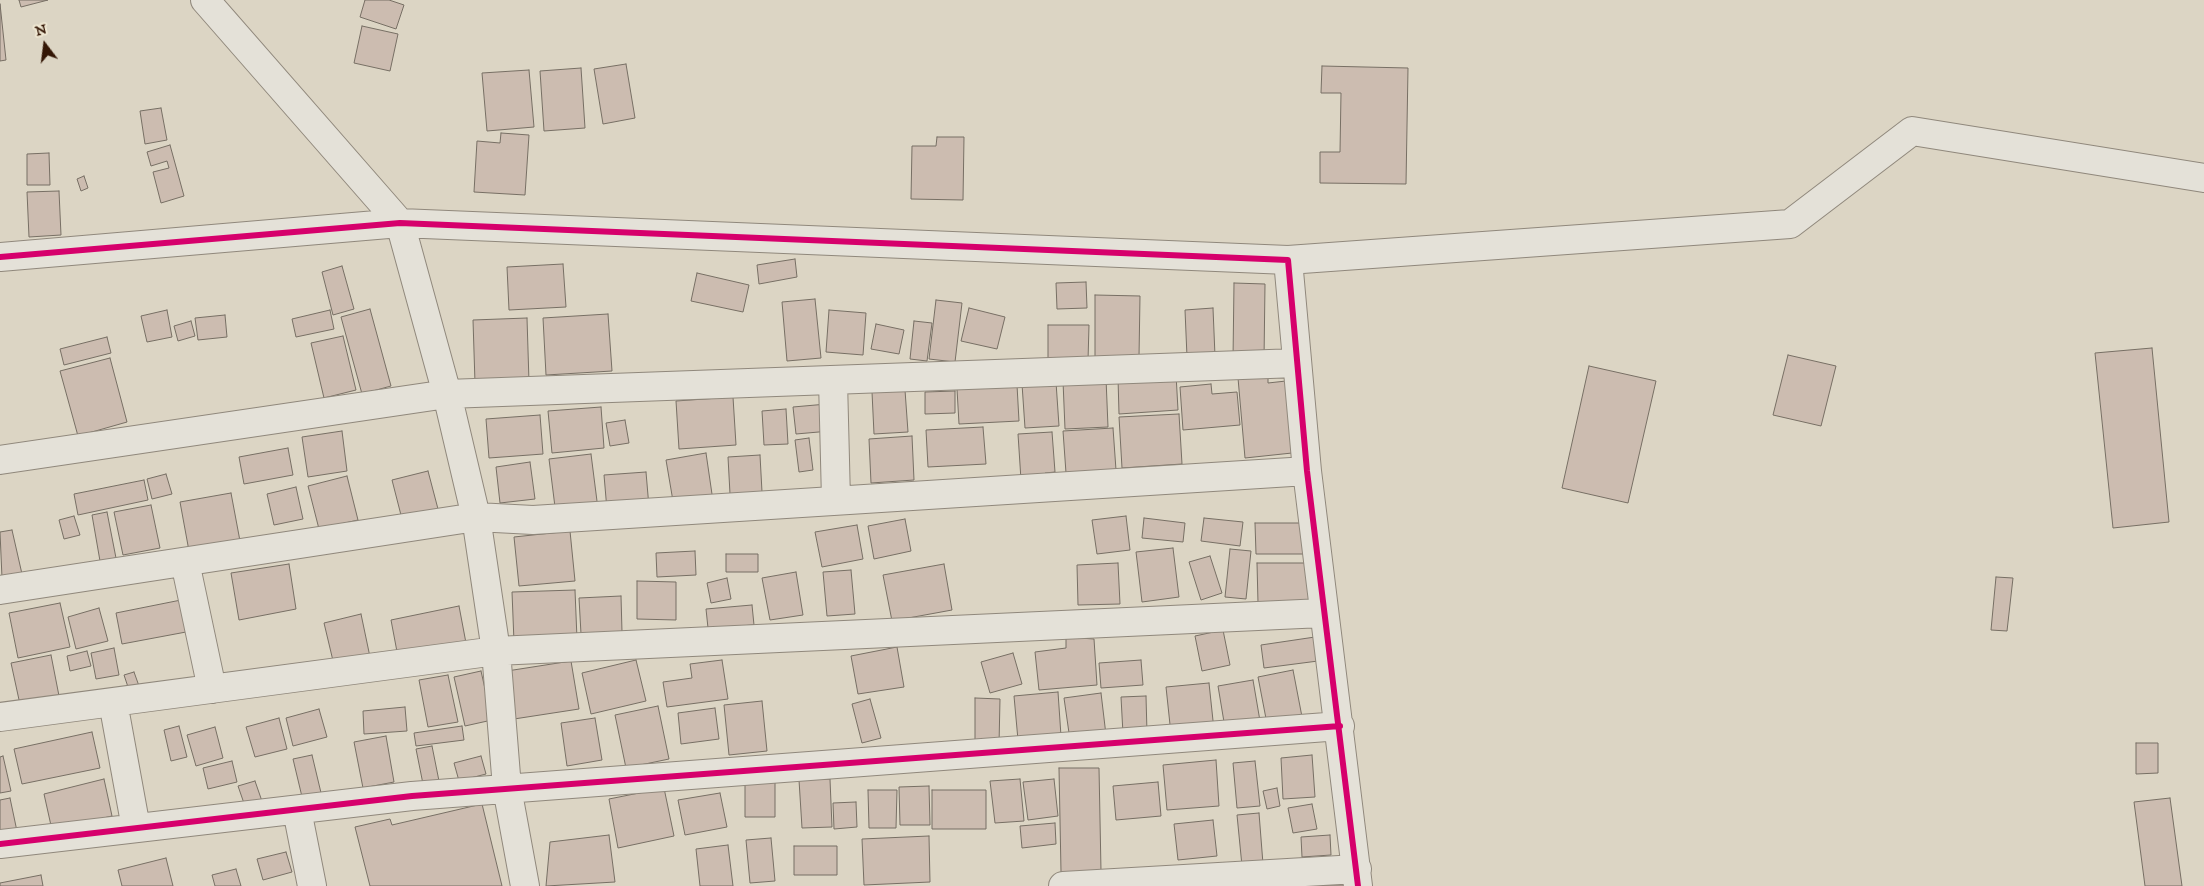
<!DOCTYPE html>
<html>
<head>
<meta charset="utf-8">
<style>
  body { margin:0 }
  #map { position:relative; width:2204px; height:886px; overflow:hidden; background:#dcd5c4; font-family:"IM FELL DW Pica",serif }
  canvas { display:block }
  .north { position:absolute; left:20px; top:20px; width:50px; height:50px; -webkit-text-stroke:4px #efe7d2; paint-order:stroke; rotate:345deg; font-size:14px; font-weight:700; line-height:20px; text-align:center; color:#341706 }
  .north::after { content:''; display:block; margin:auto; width:18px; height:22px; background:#341706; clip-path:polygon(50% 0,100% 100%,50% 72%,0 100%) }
</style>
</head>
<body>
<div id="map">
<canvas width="2204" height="886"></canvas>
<div class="north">N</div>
</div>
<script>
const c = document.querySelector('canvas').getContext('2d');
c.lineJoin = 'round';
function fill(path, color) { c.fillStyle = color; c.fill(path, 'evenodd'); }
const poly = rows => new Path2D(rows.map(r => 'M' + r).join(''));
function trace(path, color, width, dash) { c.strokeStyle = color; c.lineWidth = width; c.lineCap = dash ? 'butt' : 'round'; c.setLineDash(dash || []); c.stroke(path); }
const building = poly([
  [19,0,48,0,21,7,19,0],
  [365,0,389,0,404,5,396,29,360,17,365,0],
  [0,4,6,60,0,61,0,4],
  [362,26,398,34,390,71,354,63,362,26],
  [626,64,635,118,603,124,594,69,626,64],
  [1322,66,1408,68,1406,184,1320,183,1320,152,1340,152,1341,93,1321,93,1322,66],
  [581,68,585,128,544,131,540,71,581,68],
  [529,70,534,127,487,131,482,73,529,70],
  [161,108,167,140,145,144,140,111,161,108],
  [501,133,529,135,525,195,474,192,477,141,500,143,501,133],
  [937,137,964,137,963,200,911,199,912,146,936,146,937,137],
  [170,145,184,196,161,203,153,172,169,168,167,161,151,166,147,152,170,145],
  [49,153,50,185,27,185,27,154,49,153],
  [84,176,88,188,81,191,77,179,84,176],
  [59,191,61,235,29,237,27,192,59,191],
  [795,259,797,277,759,284,757,265,795,259],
  [563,264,566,307,509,310,507,267,563,264],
  [342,266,354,309,333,315,322,272,342,266],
  [697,273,749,285,743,312,691,301,697,273],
  [1086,282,1087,308,1057,309,1056,283,1086,282],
  [1234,283,1265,284,1264,360,1233,359,1234,283],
  [1095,295,1140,296,1139,357,1095,357,1095,295],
  [815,299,821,358,787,361,782,302,815,299],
  [936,300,962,303,955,362,929,359,936,300],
  [969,308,1005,317,997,349,961,341,969,308],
  [1213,308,1215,356,1187,357,1185,310,1213,308],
  [370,309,391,386,362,394,341,317,370,309],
  [167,310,172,337,147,342,141,316,167,310],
  [330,310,334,329,296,337,292,319,330,310],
  [829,310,866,313,863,355,826,352,829,310],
  [608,314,612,371,546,375,543,318,608,314],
  [225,315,227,337,198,340,195,318,225,315],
  [527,318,529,382,475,383,473,320,527,318],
  [191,321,195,336,178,341,174,326,191,321],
  [914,321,932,323,927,361,910,359,914,321],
  [876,324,904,330,899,354,871,349,876,324],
  [1048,325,1089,325,1088,361,1048,360,1048,325],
  [343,336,356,390,324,398,311,343,343,336],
  [107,337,111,353,64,365,60,349,107,337],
  [2152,348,2169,522,2113,528,2095,353,2152,348],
  [1788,355,1836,366,1821,426,1773,415,1788,355],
  [110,358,127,422,78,436,60,371,110,358],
  [1589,366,1656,381,1628,503,1562,488,1589,366],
  [1176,374,1178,410,1119,414,1118,378,1176,374],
  [1268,375,1268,383,1286,381,1292,453,1245,458,1238,378,1268,375],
  [1106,378,1108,427,1065,429,1063,381,1106,378],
  [1056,382,1059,426,1025,428,1022,384,1056,382],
  [1211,384,1212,394,1237,392,1240,425,1183,430,1180,387,1211,384],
  [1017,385,1019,421,959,424,957,389,1017,385],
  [905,390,908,432,874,434,872,392,905,390],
  [955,391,955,413,925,414,925,392,955,391],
  [733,397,736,445,679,449,676,401,733,397],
  [827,404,830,431,796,434,793,407,827,404],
  [601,407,604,448,552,453,548,411,601,407],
  [786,409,788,444,764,445,762,411,786,409],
  [1179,414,1182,464,1122,468,1119,417,1179,414],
  [540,415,543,454,489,458,486,419,540,415],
  [625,420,629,443,610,446,606,423,625,420],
  [983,427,986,464,928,467,926,430,983,427],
  [1113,428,1116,470,1066,473,1063,431,1113,428],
  [342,431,347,471,308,477,302,437,342,431],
  [1052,432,1055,472,1045,473,1045,479,1021,480,1018,434,1052,432],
  [912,436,914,480,871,483,869,439,912,436],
  [809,438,813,470,799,472,795,440,809,438],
  [288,448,293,475,244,484,239,457,288,448],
  [706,453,713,501,674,507,666,460,706,453],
  [591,454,598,509,556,515,549,459,591,454],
  [760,455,762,492,730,494,728,457,760,455],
  [530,462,535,499,500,503,496,467,530,462],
  [428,471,438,509,402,519,392,480,428,471],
  [646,472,649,507,607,510,604,475,646,472],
  [166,474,172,494,152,499,147,479,166,474],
  [347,476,358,520,319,529,308,486,347,476],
  [144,480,148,500,78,515,74,494,144,480],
  [296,487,303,519,274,525,267,494,296,487],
  [231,493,240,541,189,551,180,502,231,493],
  [151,505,160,548,123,555,114,512,151,505],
  [107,512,116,558,100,561,92,515,107,512],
  [74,516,80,535,64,539,59,520,74,516],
  [1126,516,1130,550,1097,554,1092,520,1126,516],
  [1144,518,1185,523,1183,542,1142,538,1144,518],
  [1204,518,1243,522,1240,546,1201,541,1204,518],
  [905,519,911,551,874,559,868,526,905,519],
  [1255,523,1304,523,1305,554,1256,554,1255,523],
  [857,525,863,559,822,567,815,532,857,525],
  [12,530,22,574,2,578,0,532,12,530],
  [570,531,575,581,519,586,514,537,570,531],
  [1173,548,1179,597,1142,602,1136,552,1173,548],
  [1230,549,1251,551,1246,599,1225,597,1230,549],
  [695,551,696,575,657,577,656,553,695,551],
  [726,554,758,554,758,572,726,572,726,554],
  [1210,556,1222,593,1201,600,1189,562,1210,556],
  [1118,563,1120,604,1078,605,1077,565,1118,563],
  [1257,563,1313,563,1313,602,1258,603,1257,563],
  [289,564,296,609,239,620,231,573,289,564],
  [944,564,952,610,892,621,883,575,944,564],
  [851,570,855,614,827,616,823,572,851,570],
  [796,572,803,615,770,620,762,578,796,572],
  [1996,577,2013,578,2007,631,1991,630,1996,577],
  [727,578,731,599,711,603,707,583,727,578],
  [637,581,676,582,676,620,637,619,637,581],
  [575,590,577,639,514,642,512,592,575,590],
  [621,596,622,632,581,634,579,598,621,596],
  [181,600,186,632,122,644,116,613,181,600],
  [60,603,70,647,18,658,9,613,60,603],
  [752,605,754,625,708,628,706,609,752,605],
  [459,606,466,643,398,657,391,620,459,606],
  [99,608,108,641,76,649,68,617,99,608],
  [361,614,370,657,334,665,324,623,361,614],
  [1223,630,1230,665,1202,671,1195,636,1223,630],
  [1066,637,1094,639,1097,685,1039,690,1035,652,1066,648,1066,637],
  [1315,637,1318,661,1264,668,1261,645,1315,637],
  [897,647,904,687,858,694,851,656,897,647],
  [114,648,119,675,96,679,91,653,114,648],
  [87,651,91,666,70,671,67,656,87,651],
  [1013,653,1022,684,990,693,981,662,1013,653],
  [51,655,60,701,21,709,11,663,51,655],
  [636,660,646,701,591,714,582,673,636,660],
  [722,660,728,699,667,707,663,682,692,678,690,664,722,660],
  [1141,660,1143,685,1101,688,1099,663,1141,660],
  [571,661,579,709,514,719,507,671,571,661],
  [1293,670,1303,722,1268,729,1258,677,1293,670],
  [481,671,492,720,465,726,454,677,481,671],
  [134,672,139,686,129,690,124,675,134,672],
  [448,675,458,722,428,727,419,680,448,675],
  [1253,680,1260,721,1225,728,1218,686,1253,680],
  [1209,683,1214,730,1171,734,1166,687,1209,683],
  [1058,692,1061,736,1018,740,1014,696,1058,692],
  [1101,693,1106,735,1070,740,1064,698,1101,693],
  [1146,696,1147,733,1123,734,1121,697,1146,696],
  [975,698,1000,699,999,745,975,745,975,698],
  [870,699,881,738,862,743,852,704,870,699],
  [762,701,767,751,729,755,724,705,762,701],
  [658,706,669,759,626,768,615,715,658,706],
  [405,707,407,731,364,734,363,711,405,707],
  [715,708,719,739,681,744,678,713,715,708],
  [319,709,327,737,293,746,286,718,319,709],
  [279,718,287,749,255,757,246,727,279,718],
  [595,718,602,760,567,766,561,723,595,718],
  [179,726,187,757,171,761,164,730,179,726],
  [462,726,464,740,416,746,414,733,462,726],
  [215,727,223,758,196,766,187,735,215,727],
  [92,732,100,768,22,784,14,749,92,732],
  [386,736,394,782,363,788,354,742,386,736],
  [2136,743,2158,743,2158,773,2136,774,2136,743],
  [432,746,439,781,423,784,416,749,432,746],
  [312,755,322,797,303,801,293,759,312,755],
  [1312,755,1315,797,1283,799,1281,758,1312,755],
  [3,756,11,791,0,793,0,757,3,756],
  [481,756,486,774,459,781,454,763,481,756],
  [1216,760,1219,806,1167,810,1163,765,1216,760],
  [232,761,237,782,208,789,203,768,232,761],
  [1255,761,1260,806,1237,808,1233,763,1255,761],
  [1059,768,1099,768,1101,871,1061,872,1059,768],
  [104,779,112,816,52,830,44,794,104,779],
  [830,779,832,827,802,828,799,780,830,779],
  [1020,779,1024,821,995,823,990,781,1020,779],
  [1054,779,1058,816,1028,820,1023,782,1054,779],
  [255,781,264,807,247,812,238,786,255,781],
  [745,781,775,781,775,817,745,817,745,781],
  [1158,782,1161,816,1116,820,1113,786,1158,782],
  [929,786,930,825,900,825,899,787,929,786],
  [664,788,674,836,618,848,609,799,664,788],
  [1277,788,1280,806,1267,809,1263,791,1277,788],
  [868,790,897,790,896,828,869,828,868,790],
  [932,790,986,790,986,829,932,829,932,790],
  [720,793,727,827,685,835,678,800,720,793],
  [10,798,18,836,0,841,0,800,10,798],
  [2170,798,2182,886,2145,886,2134,802,2170,798],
  [856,802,857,827,834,829,833,803,856,802],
  [482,804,502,886,370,886,355,827,390,819,392,825,482,804],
  [1312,804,1317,829,1293,833,1288,808,1312,804],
  [1259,813,1263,864,1242,866,1237,815,1259,813],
  [1213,820,1217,856,1178,860,1174,824,1213,820],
  [1055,823,1056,844,1022,848,1020,826,1055,823],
  [609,835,615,882,546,886,550,842,609,835],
  [1330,835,1331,855,1302,857,1301,837,1330,835],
  [929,836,930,882,864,885,862,839,929,836],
  [771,838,775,881,750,883,746,840,771,838],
  [728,845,733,886,700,886,696,849,728,845],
  [794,846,837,846,837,875,794,875,794,846],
  [286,852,292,872,263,880,257,859,286,852],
  [166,858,173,886,122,886,118,870,166,858],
  [236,869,241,886,215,886,212,875,236,869],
  [41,875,43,886,0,886,0,883,41,875],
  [1349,879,1350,886,1309,886,1309,884,1349,879]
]);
const minor = poly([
  [205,0,400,223,447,394,476,517,496,651,507,788,525,886],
  [0,257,400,223,1288,260,1307,471,1358,886],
  [1288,260,1790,224,1912,131,2204,178],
  [833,380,836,500],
  [0,460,447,394,1297,363],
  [185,562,212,689],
  [0,590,476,517,533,520,1307,471],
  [113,702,136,828],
  [0,717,496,651,1323,613],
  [297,810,312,886],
  [0,844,412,796,1340,726],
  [1063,886,1357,869]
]);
const cycleway = poly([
  [0,257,400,223,1288,260,1307,471,1358,886],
  [0,844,412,796,1340,726]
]);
fill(building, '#ccbcb0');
trace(building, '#776f64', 1);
trace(minor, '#90887c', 30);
trace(minor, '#e4e1d8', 28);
trace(cycleway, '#d6006c', 6);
</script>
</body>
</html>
